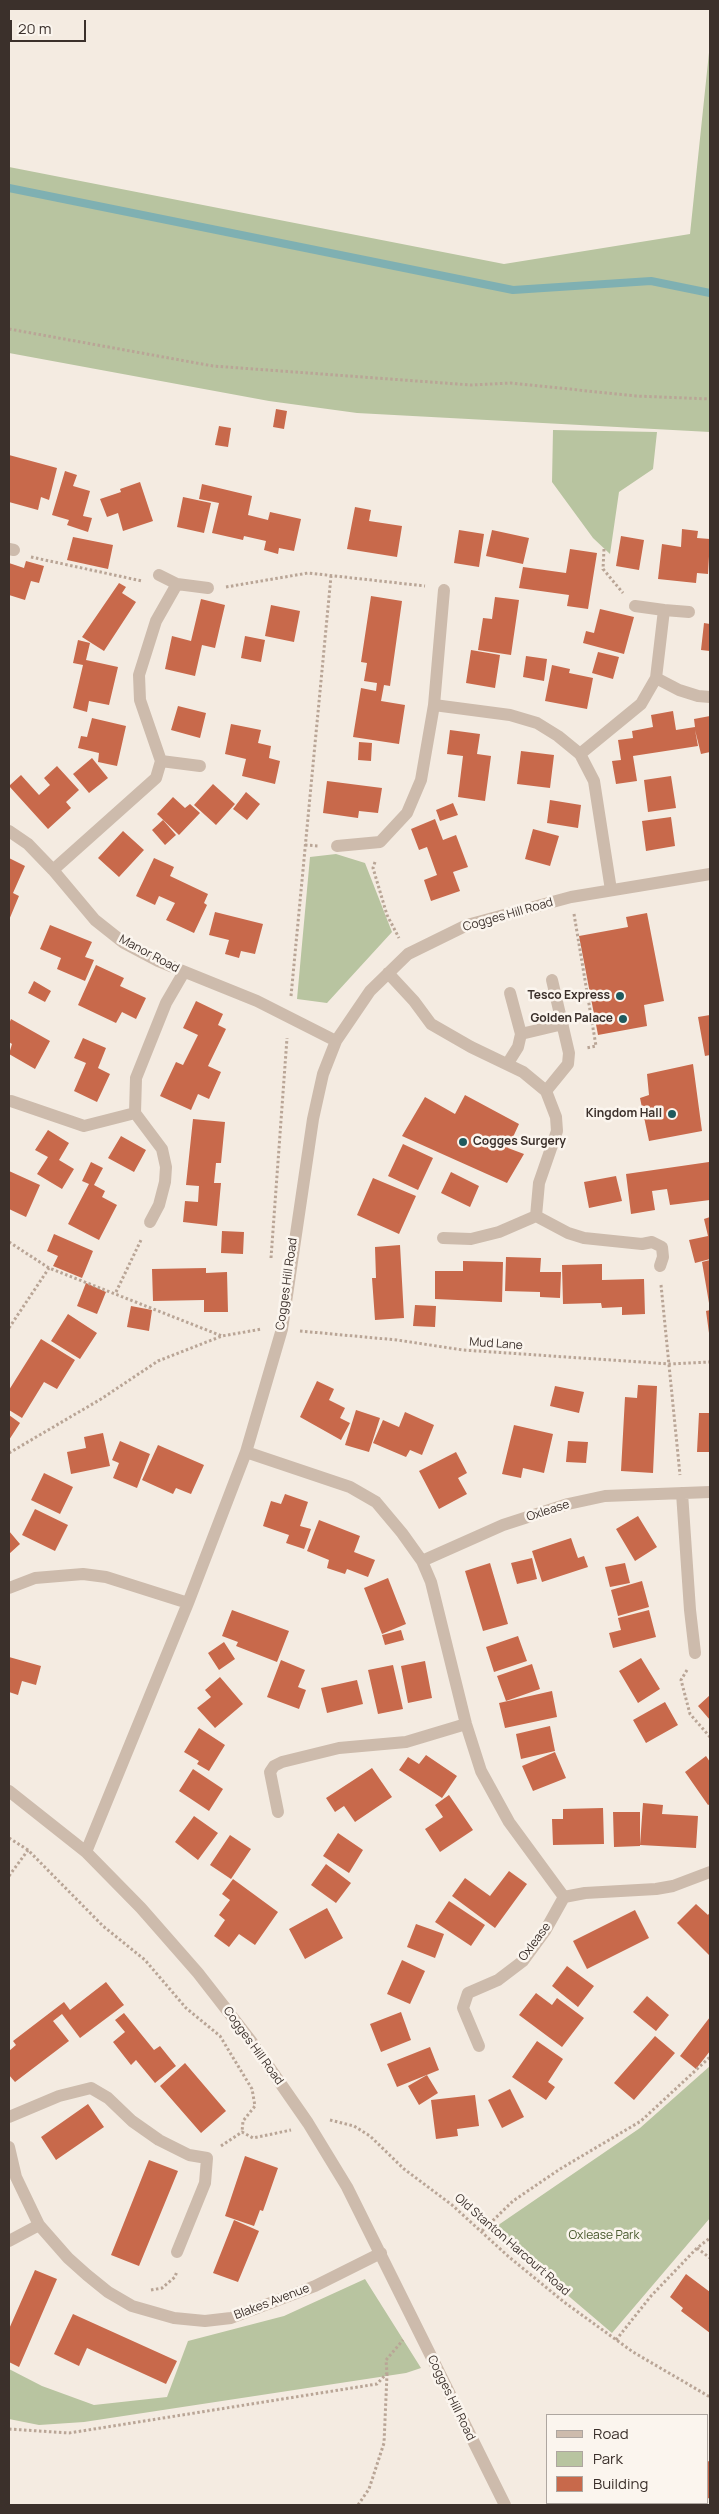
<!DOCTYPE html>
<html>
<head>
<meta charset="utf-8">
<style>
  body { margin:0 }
  #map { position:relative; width:719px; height:2514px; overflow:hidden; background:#f4ebe1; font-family:Manrope,sans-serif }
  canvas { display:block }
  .frame { position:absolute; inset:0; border:10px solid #3b302b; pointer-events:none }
  .legend { position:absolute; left:546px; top:2414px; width:162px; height:90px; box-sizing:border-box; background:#fbf5ee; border:1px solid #aea6a0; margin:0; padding:6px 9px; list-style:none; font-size:15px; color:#3b302b }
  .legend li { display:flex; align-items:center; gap:10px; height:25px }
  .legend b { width:25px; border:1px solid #aea6a0 }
  .scale { position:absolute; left:10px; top:20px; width:76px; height:22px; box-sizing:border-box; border:2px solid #3b302b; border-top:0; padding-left:6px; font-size:15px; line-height:18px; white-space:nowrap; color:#3b302b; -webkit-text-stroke:4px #fbf5ee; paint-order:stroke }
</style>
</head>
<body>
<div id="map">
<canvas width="719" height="2514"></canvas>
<div class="frame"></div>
<ul class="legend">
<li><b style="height:6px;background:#cdbbac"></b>Road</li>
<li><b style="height:14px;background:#b8c4a0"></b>Park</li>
<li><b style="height:14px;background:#c8694b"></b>Building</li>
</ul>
<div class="scale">20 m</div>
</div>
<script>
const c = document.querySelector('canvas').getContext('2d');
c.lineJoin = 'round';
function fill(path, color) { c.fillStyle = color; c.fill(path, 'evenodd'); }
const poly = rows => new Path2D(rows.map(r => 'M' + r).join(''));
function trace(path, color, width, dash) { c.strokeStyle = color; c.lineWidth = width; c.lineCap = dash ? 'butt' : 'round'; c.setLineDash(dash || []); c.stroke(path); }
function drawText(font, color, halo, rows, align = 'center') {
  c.font = font + ' Manrope,sans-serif'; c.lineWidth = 5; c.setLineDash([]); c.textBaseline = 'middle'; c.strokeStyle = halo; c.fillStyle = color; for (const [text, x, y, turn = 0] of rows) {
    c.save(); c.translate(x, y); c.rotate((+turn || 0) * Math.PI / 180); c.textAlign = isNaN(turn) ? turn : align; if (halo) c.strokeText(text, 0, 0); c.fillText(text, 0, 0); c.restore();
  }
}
const green = poly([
  [710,43,710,432,357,413,269,401,9,353,9,167,504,264,690,234],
  [553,430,657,432,653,469,619,492,610,554,593,538,552,482],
  [336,854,365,863,392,932,327,1003,297,999,310,857],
  [710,2066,710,2218,612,2333,491,2230,640,2128],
  [365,2279,421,2368,406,2373,84,2422,39,2425,9,2419,9,2369,42,2386,94,2405,167,2397,188,2341,284,2316]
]);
const stream = poly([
  [9,188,513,290,651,281,710,293]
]);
const building = poly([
  [276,409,287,411,284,429,273,427],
  [219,426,231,428,228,447,215,445],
  [9,455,57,468,49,500,41,497,38,510,9,502],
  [65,471,77,475,73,486,90,491,83,516,92,518,88,532,67,525,69,520,52,515],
  [140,482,153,521,123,531,118,513,107,517,100,499,121,492,120,489],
  [202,484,252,496,248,515,268,520,270,512,301,519,294,551,279,548,278,554,264,550,266,541,244,536,243,540,212,533,219,503,199,499],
  [183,497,211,503,204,533,177,527],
  [355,507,371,510,369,521,402,526,397,557,347,549],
  [682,529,698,531,697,538,710,539,708,574,697,573,696,583,658,579,662,544,681,547],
  [459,530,484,534,479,567,454,563],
  [492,530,529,538,523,564,486,556],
  [621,536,644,540,639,570,616,566],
  [73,537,113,545,108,569,67,560],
  [570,549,597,553,588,609,567,606,569,595,519,588,523,567,566,573],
  [26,561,44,566,39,583,31,581,25,600,9,595,9,563,24,568],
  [119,583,126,587,122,593,136,602,104,651,82,637],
  [371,596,402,601,390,686,384,685,381,701,405,705,399,744,353,737,361,688,376,691,377,683,364,681,367,663,361,662],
  [495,597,519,600,511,655,478,650,483,618,492,619],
  [201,599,225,605,215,648,202,645,195,676,165,669,172,636,191,641],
  [271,605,300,611,294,642,265,636],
  [600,609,634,617,624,654,583,643,586,631,594,633],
  [704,623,710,624,710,651,701,650],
  [245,636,265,640,261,662,241,658],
  [78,640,90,643,86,660,118,667,109,705,89,701,87,712,73,708,83,665,73,663],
  [471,650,500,655,495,688,466,683],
  [598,652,619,657,613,679,592,673],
  [526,656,547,659,544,681,523,677],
  [552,665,570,669,569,673,593,678,587,709,545,701],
  [178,706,206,713,200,738,171,730],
  [673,711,676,730,695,727,694,719,710,716,710,752,701,754,695,730,698,746,633,756,637,781,616,784,612,761,621,760,618,740,633,738,632,731,653,727,651,715],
  [92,718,126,726,117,766,98,762,99,753,78,748,81,736,87,737],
  [231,724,261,730,258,743,271,746,269,758,280,761,275,784,242,776,246,759,225,754],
  [450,730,480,734,477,754,491,756,485,801,458,797,463,756,447,754],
  [359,742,372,743,371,761,358,760],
  [521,751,554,755,550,788,517,784],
  [92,758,108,778,89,793,73,774],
  [57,766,79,790,66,802,71,808,48,829,9,786,21,775,39,795,50,785,44,778],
  [671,776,676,808,648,812,644,780],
  [327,781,382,788,378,813,359,811,358,818,323,813],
  [213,784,235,804,216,825,194,805],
  [246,792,260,804,247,820,233,809],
  [173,797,185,808,190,804,200,813,179,835,157,814],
  [550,800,581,805,578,828,547,823],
  [453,803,458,815,440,821,436,810],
  [671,817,675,846,646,851,642,821],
  [435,819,443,840,456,835,468,867,453,872,460,891,431,901,424,880,437,875,427,847,419,850,411,829],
  [163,820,176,835,165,845,152,830],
  [533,829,559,836,550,866,525,859],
  [123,831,144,850,119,877,98,858],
  [9,858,25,866,13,893,19,896,9,920],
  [154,858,174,867,170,876,208,894,204,903,207,905,194,933,166,920,175,903,159,896,155,905,136,896],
  [215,912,263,924,255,954,241,951,239,958,225,954,229,940,209,935],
  [647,913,664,1001,644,1005,647,1026,598,1035,579,936,628,927,626,917],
  [50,925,92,942,85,957,94,960,85,981,57,969,61,958,40,949],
  [96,965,124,978,120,986,146,998,136,1019,122,1012,116,1023,78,1005],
  [34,981,51,991,45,1002,28,993],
  [196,1001,223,1014,218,1025,226,1029,208,1066,221,1072,209,1099,198,1094,191,1110,160,1096,176,1062,183,1065,198,1035,183,1028],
  [710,1015,710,1055,705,1056,698,1017],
  [11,1019,50,1041,35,1069,9,1054,12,1044,9,1042,9,1024],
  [83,1038,106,1048,98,1068,110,1074,97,1102,74,1091,86,1063,74,1058],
  [693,1064,702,1131,649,1141,640,1098,649,1095,647,1074],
  [465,1095,519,1124,508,1148,524,1154,507,1183,402,1136,425,1097,455,1114],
  [193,1119,225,1122,221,1163,216,1163,214,1183,221,1183,217,1226,183,1222,185,1201,198,1202,199,1186,186,1185],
  [48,1130,69,1143,59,1160,74,1169,62,1189,37,1174,48,1157,35,1150],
  [121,1136,146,1150,134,1172,108,1158],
  [403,1144,433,1158,418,1190,388,1176],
  [91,1162,103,1168,94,1185,105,1191,102,1197,117,1205,99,1240,68,1224,89,1184,82,1181],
  [709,1162,710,1200,670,1205,667,1189,652,1191,655,1210,631,1214,626,1174],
  [9,1171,40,1185,26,1217,9,1209],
  [451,1172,479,1186,470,1207,441,1193],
  [616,1176,622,1201,589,1208,584,1182],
  [373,1178,416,1196,399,1234,357,1215],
  [710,1217,710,1259,695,1263,689,1240,708,1236,704,1219],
  [222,1231,244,1232,243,1254,221,1253],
  [54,1234,93,1251,82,1278,53,1266,58,1256,47,1251],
  [400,1245,404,1318,375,1320,372,1278,376,1278,375,1247],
  [506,1257,541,1258,540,1272,561,1272,560,1298,540,1297,540,1292,505,1291],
  [710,1260,710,1303,709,1303,702,1262],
  [463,1261,503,1262,502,1302,435,1299,435,1271,463,1271],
  [602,1264,602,1280,644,1279,645,1314,622,1315,622,1307,602,1308,601,1303,563,1304,562,1265],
  [206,1268,206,1273,227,1272,228,1312,204,1312,204,1300,153,1301,152,1269],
  [86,1283,106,1292,97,1314,77,1306],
  [415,1305,436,1306,435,1327,413,1326],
  [131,1306,152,1310,149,1331,127,1327],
  [710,1310,710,1333,709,1333,706,1311],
  [68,1314,97,1333,80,1359,51,1341],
  [41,1339,75,1360,57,1389,44,1382,22,1418,9,1410,9,1390],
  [317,1381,334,1389,329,1400,345,1408,340,1418,350,1423,341,1440,300,1417],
  [638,1385,657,1386,653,1473,621,1471,625,1397,637,1398],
  [555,1386,584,1392,579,1413,550,1406],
  [356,1410,380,1418,369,1452,345,1445],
  [405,1412,434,1425,422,1455,410,1450,406,1457,373,1443,383,1420,399,1427],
  [699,1413,710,1413,710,1452,697,1452],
  [9,1415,20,1423,9,1440],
  [514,1425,553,1434,544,1473,523,1468,521,1478,502,1474],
  [103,1433,110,1466,71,1474,67,1452,86,1448,84,1437],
  [120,1441,150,1454,137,1488,113,1478,119,1463,112,1460],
  [568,1441,588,1442,586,1463,566,1462],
  [158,1445,204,1465,191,1494,176,1488,173,1494,142,1480],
  [456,1452,467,1473,458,1478,467,1494,439,1509,419,1471],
  [44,1473,73,1487,60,1514,31,1500],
  [285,1494,308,1502,300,1526,311,1529,304,1549,286,1543,289,1535,263,1526,271,1501,281,1504],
  [35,1509,68,1525,55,1551,22,1535],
  [638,1516,657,1547,635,1561,616,1529],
  [319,1520,360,1536,354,1552,375,1560,368,1577,347,1569,345,1574,327,1568,329,1560,307,1551],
  [9,1531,20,1544,9,1554],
  [571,1538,578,1558,584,1556,588,1567,542,1582,532,1551],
  [532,1558,537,1579,517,1584,511,1563],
  [490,1563,508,1624,483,1631,465,1571],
  [625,1563,630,1583,610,1587,605,1567],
  [388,1578,406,1624,382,1634,364,1588],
  [642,1581,649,1607,618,1616,611,1590],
  [232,1610,289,1631,277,1662,236,1646,238,1642,222,1636],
  [649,1610,656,1637,613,1648,609,1633,621,1630,618,1618],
  [401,1630,404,1640,385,1645,382,1635],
  [518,1636,527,1661,494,1672,486,1647],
  [224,1642,235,1659,219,1670,208,1653],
  [9,1657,41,1666,36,1685,22,1681,18,1695,9,1692],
  [641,1658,660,1689,638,1703,619,1671],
  [281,1660,305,1670,298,1687,306,1690,299,1709,267,1697],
  [425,1661,432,1698,408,1703,401,1666],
  [532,1664,540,1689,506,1701,497,1676],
  [393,1665,403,1709,378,1714,368,1670],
  [220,1677,243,1704,215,1728,197,1708,211,1697,205,1690],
  [357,1680,363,1704,327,1713,321,1688],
  [552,1691,557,1717,505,1728,499,1703],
  [710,1695,710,1720,698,1706],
  [665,1702,678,1725,646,1743,633,1720],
  [550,1726,555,1751,521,1759,516,1734],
  [199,1728,225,1745,209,1771,197,1764,199,1761,184,1752],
  [555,1752,566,1778,533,1791,522,1766],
  [426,1755,457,1776,442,1798,399,1770,408,1757,419,1764],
  [706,1756,710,1762,710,1804,708,1805,685,1772],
  [372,1768,392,1797,355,1822,344,1806,335,1812,326,1798],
  [193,1769,223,1789,209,1811,179,1791],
  [449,1795,473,1830,440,1852,425,1829,443,1817,435,1805],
  [643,1803,663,1805,662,1814,698,1816,696,1848,640,1845],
  [603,1808,604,1844,553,1845,552,1819,563,1819,563,1809],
  [613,1812,640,1812,640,1846,614,1847],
  [194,1816,218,1833,198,1860,175,1842],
  [338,1833,363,1850,349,1873,323,1856],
  [230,1835,251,1849,231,1879,210,1865],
  [326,1864,351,1883,336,1903,311,1885],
  [509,1871,527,1884,495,1928,452,1896,465,1878,490,1896],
  [233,1879,278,1912,255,1945,239,1934,229,1947,214,1936,225,1920,219,1915,230,1900,222,1894],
  [449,1901,485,1925,471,1946,435,1922],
  [696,1904,708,1915,710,1912,710,1956,677,1923],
  [327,1908,343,1938,305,1959,289,1929],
  [635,1910,649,1938,587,1969,573,1941],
  [416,1924,444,1934,435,1958,407,1947],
  [402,1960,425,1971,410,2004,387,1994],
  [567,1966,594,1986,578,2007,552,1986],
  [106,1982,124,2005,80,2038,62,2014,53,2021,69,2041,15,2082,9,2075,9,2051,16,2045,13,2041,64,2002,70,2010],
  [536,1993,552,2005,557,1998,584,2018,562,2047,519,2015],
  [647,1996,669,2015,656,2031,633,2012],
  [401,2012,411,2040,381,2052,370,2024],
  [124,2013,154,2050,160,2046,176,2066,155,2083,136,2060,131,2065,113,2042,125,2032,115,2020],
  [710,2017,710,2051,696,2069,680,2056],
  [655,2036,675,2053,634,2100,614,2083],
  [537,2041,563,2059,548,2082,555,2087,546,2100,512,2077],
  [430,2047,439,2070,397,2087,387,2064],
  [185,2063,226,2111,201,2133,160,2086],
  [427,2075,438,2093,419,2105,408,2086],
  [510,2089,524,2117,502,2128,488,2100],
  [475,2095,479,2126,457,2129,458,2136,436,2139,431,2100],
  [88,2104,104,2127,56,2160,41,2137],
  [245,2156,278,2168,263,2211,260,2210,254,2226,225,2216],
  [149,2160,178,2171,139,2266,111,2255],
  [234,2220,259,2231,238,2282,213,2273],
  [35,2270,57,2279,19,2367,9,2362,9,2329],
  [686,2274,710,2292,710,2333,681,2311,683,2308,670,2297],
  [73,2314,177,2361,166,2384,87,2348,79,2366,54,2354],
  [708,2461,710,2462,710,2499,708,2498]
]);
const path = poly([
  [9,329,213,366,471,385,511,383,636,396,710,399],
  [604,549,603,569,623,593],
  [31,557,142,581],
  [226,587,308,573,425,586],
  [305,845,319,846],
  [375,862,373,868,387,915,399,938],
  [574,914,596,1046,586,1048],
  [291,996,331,576],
  [9,1242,49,1268,222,1336],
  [271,1258,287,1038],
  [661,1285,680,1475],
  [116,1292,142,1238],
  [9,1328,49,1268],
  [300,1331,397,1340,463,1350,670,1364,710,1362],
  [9,1453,101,1399,158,1361,222,1336,262,1329],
  [687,1670,681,1680,690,1714,710,1737],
  [9,1838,28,1850,103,1926,145,1960,186,2008,220,2036,252,2089,255,2106,243,2121,242,2132],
  [9,1876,28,1850],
  [330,2120,354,2126,370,2136,404,2169,452,2205,509,2257,564,2302,633,2352,710,2397],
  [221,2146,242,2132,253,2138,291,2130],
  [482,2231,513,2201,560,2169,641,2121,710,2057],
  [697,2248,710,2258],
  [151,2290,162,2288,175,2277,177,2271],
  [616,2340,651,2296,697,2248,710,2238],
  [9,2429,69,2433,377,2384,387,2373,386,2360,403,2340],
  [689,2503,691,2505],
  [358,2505,369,2489,384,2443,387,2374]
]);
const service = poly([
  [521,1034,563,1024],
  [508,1063,518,1047,521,1034,510,993],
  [546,1091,568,1064,569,1053,552,980]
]);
const minor = poly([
  [9,549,14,550],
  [159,575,177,584,208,588],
  [635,606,664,610],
  [656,678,664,610,689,612],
  [434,705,510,715,537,723,558,736,580,754,594,781,611,890],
  [580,754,641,704,656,678,679,690,698,696,710,697],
  [161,761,200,766],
  [9,831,28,844,53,870,95,920,124,943,158,961,257,1001,336,1041],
  [337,846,380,842,407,813,421,780,434,705,444,590],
  [53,870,156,778,161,761,140,700,139,675,156,621,177,584],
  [388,973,414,1001,431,1024,471,1047,523,1072,546,1091,556,1117,557,1131,539,1183,536,1216],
  [11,1101,84,1126,135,1113],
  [150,1222,159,1205,165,1182,166,1167,162,1149,135,1113,136,1078,166,1003,184,972],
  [443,1238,471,1239,499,1232,536,1216,568,1233,584,1238,642,1244,652,1242,662,1247,663,1257,660,1266],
  [246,1452,350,1487,376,1502,402,1533,422,1561,431,1582,466,1724,481,1771,509,1822,564,1897,585,1893,656,1889,673,1886,710,1872],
  [682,1493,690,1610,695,1653],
  [422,1561,503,1525,568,1504,605,1496,710,1492],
  [9,1588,35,1578,83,1574,106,1577,188,1603],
  [9,1791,86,1852,141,1908,198,1973,251,2041,308,2123,347,2187,505,2505],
  [278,1812,270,1772,274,1766,282,1762,339,1748,406,1742,466,1724],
  [86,1852,188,1603,246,1452,282,1329,313,1119,323,1074,336,1041,370,991,408,954,467,925,571,897,710,874],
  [479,2046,463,2008,468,1993,498,1980,523,1961,545,1931,564,1897],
  [9,2117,59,2096,91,2088,108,2098,132,2121,159,2140,189,2155,207,2158,205,2183,177,2252],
  [9,2147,16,2177,39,2225,68,2258,87,2275,108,2292,132,2306,174,2318,205,2321,231,2318,315,2286,381,2253],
  [9,2241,39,2225]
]);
const markers = [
  [620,996,5,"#1f5a5e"],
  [623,1019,5,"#1f5a5e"],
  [672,1114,5,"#1f5a5e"],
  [463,1142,5,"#1f5a5e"]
];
const streetNames = [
  ["Cogges Hill Road",508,915,-16],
  ["Manor Road",149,954,28],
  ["Cogges Hill Road",287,1284,-82],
  ["Mud Lane",496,1344,4],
  ["Oxlease",548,1511,-18],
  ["Oxlease",535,1942,-53],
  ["Cogges Hill Road",253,2046,54],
  ["Old Stanton Harcourt Road",512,2245,41],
  ["Blakes Avenue",272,2302,-21],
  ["Cogges Hill Road",451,2398,64]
];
const poiNames = [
  ["Tesco Express",610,996],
  ["Golden Palace",613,1019],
  ["Kingdom Hall",662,1114],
  ["Cogges Surgery",473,1142,"left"]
];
const parkNames = [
  ["Oxlease Park",604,2236]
];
fill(green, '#b8c4a0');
trace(stream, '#7fb0b2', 8);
fill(building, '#c8694b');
trace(path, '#b9a596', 3, [2.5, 2.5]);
trace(service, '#cdbbac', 12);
trace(minor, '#cdbbac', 12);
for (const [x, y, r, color] of markers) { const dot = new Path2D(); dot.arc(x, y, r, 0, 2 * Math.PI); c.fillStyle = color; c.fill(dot); trace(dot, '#fbf5ee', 2); }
drawText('12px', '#3b302b', '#fbf5ee', streetNames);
drawText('bold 12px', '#3b302b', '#fbf5ee', poiNames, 'right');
drawText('12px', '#4a5a2e', '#fbf5ee', parkNames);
</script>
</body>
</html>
